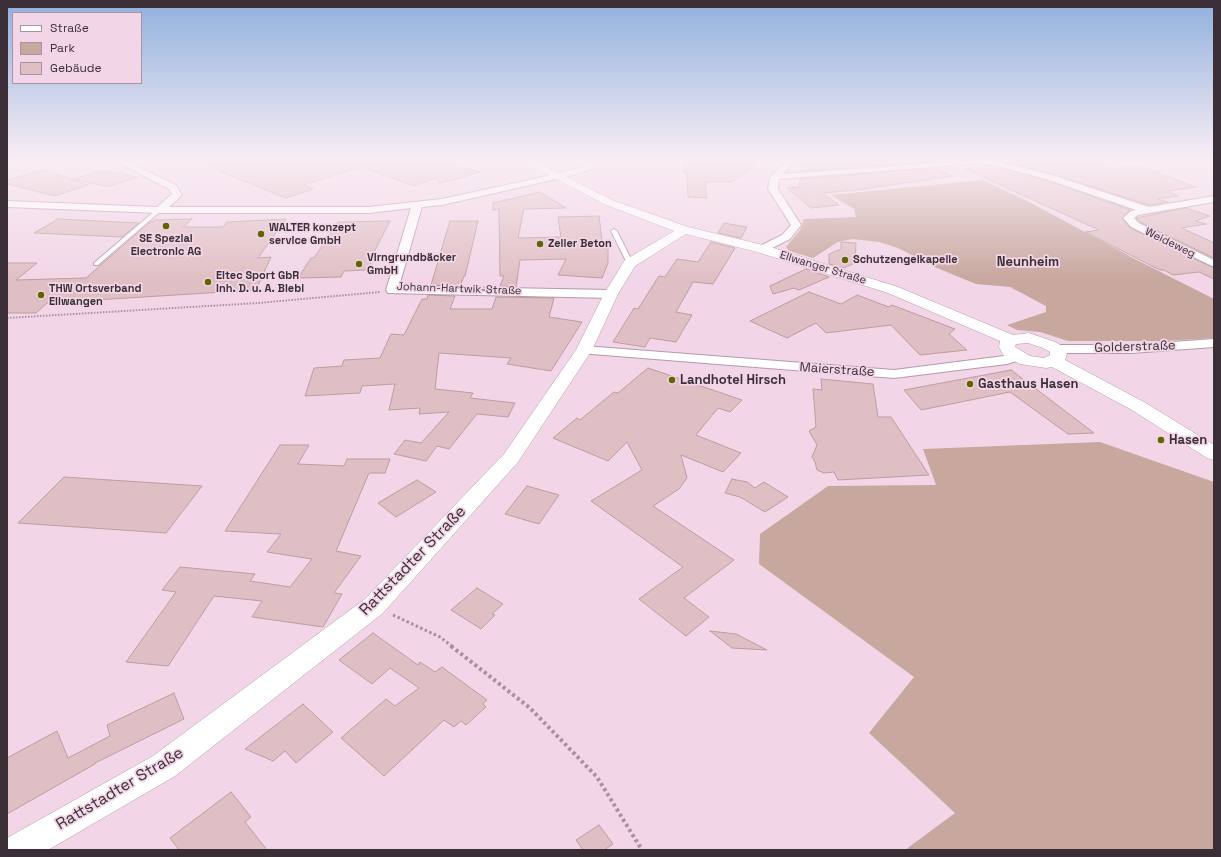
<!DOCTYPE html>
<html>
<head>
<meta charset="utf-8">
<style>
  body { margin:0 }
  #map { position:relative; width:1221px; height:857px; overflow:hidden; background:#f2d6e7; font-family:"Space Grotesk",sans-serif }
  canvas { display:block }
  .frame { position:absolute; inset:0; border:8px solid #3a2f36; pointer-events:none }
  .legend { position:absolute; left:12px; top:12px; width:130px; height:72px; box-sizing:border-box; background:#f2d6e7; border:1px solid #a893a0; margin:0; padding:5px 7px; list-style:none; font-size:12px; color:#3a2f36 }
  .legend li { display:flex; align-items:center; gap:8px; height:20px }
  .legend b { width:20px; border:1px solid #a893a0 }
</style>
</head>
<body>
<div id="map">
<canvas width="1221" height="857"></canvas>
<div class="frame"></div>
<ul class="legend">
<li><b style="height:5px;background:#fff"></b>Straße</li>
<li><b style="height:11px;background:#c8a79f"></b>Park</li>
<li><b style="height:11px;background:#e0bfc4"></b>Gebäude</li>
</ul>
</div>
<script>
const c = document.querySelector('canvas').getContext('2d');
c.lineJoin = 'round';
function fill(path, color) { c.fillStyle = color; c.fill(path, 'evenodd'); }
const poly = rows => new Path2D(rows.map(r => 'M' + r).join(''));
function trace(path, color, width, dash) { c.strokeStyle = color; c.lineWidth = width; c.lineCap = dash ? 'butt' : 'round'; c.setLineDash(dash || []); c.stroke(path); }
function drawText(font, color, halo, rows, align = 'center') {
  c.font = font + ' "Space Grotesk",sans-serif'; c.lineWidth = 3.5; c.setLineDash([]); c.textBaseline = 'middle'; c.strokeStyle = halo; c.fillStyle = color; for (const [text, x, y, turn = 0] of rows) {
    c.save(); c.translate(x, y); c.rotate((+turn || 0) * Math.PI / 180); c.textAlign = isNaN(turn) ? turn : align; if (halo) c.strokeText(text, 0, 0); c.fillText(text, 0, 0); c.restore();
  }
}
const green = poly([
  [983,180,1031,203,1135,259,1214,299,1214,338,1164,341,1068,341,1040,332,1017,330,1007,325,1046,312,1046,306,1010,287,976,284,937,268,898,248,879,242,853,239,838,242,813,258,789,251,786,247,800,230,803,222,803,219,856,217,854,209,831,195],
  [1100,442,1214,482,1214,850,905,850,955,813,869,733,914,677,759,564,760,534,828,486,936,485,923,449]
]);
const building = poly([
  [189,159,439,159,480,172,453,180,439,183,436,178,414,186,361,167,303,185,313,189,286,198,189,159],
  [684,159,721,161,759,163,732,182,705,182,707,198,688,197,687,173,683,173,684,159],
  [849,159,927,159,927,162,801,171,803,160,849,159],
  [1032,159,1092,159,1120,170,1124,166,1140,166,1196,187,1167,191,1178,196,1157,199,1168,202,1149,205,1052,174,1008,162,1032,159],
  [988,165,1046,180,1130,210,1122,218,1130,228,1214,268,1214,279,1199,272,1173,275,1164,270,1160,270,1085,232,1099,230,965,169,988,165],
  [935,168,953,176,857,190,823,193,839,205,811,208,787,188,799,187,800,179,935,168],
  [45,170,88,185,55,196,7,184,7,180,45,170],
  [103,170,137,177,108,187,73,179,103,170],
  [540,192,566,208,524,209,518,238,561,237,558,217,599,216,603,248,608,248,608,263,602,278,558,275,566,259,520,260,516,287,500,286,504,276,500,276,499,209,493,210,493,203,540,192],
  [1186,208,1210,216,1195,221,1206,224,1182,228,1214,243,1214,258,1140,222,1136,218,1186,208],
  [58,219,139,223,122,237,34,233,58,219],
  [192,219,183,227,223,227,227,222,286,219,258,258,271,257,256,290,47,303,36,313,7,313,7,263,37,263,16,280,86,278,149,223,155,220,192,219],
  [390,221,372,256,374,256,368,270,344,271,341,277,298,278,311,258,314,258,338,222,390,221],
  [450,221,478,221,465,276,464,276,460,286,431,285,450,221],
  [724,223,747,227,741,238,718,233,724,223],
  [711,242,735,248,713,284,693,282,676,312,692,315,676,342,650,338,645,347,613,342,634,308,638,309,659,276,665,277,677,259,698,262,711,242],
  [841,242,856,243,855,263,844,268,829,264,829,254,841,249,841,242],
  [806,269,829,277,799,290,794,288,773,294,770,286,806,269],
  [809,292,841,304,857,295,889,307,892,305,955,329,949,334,967,350,920,355,891,325,826,333,816,323,787,338,750,321,809,292],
  [428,295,455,296,450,309,492,309,496,297,554,298,549,317,582,322,551,371,507,364,511,358,439,353,435,389,473,393,470,398,515,403,508,417,477,414,449,449,437,446,426,461,394,454,405,440,421,443,449,412,419,414,420,408,389,410,395,384,362,386,360,393,305,396,314,368,342,366,344,360,380,358,391,334,404,335,422,299,427,299,428,295],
  [648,368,742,400,730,412,718,408,696,435,741,453,723,472,681,455,687,478,679,489,653,506,734,560,684,598,709,617,686,636,639,599,683,567,591,501,642,470,627,442,608,461,553,438,577,418,580,420,614,392,618,393,648,368],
  [1011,370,1094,433,1068,434,1010,392,921,410,904,390,1011,370],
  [821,379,873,384,878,417,891,417,929,475,838,480,834,472,824,473,817,470,815,462,812,457,817,445,809,431,816,427,813,389,822,390,821,379],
  [280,445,309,445,298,464,344,466,347,459,390,459,385,473,369,473,336,551,361,556,334,593,342,594,323,627,252,617,262,601,214,596,168,666,126,662,176,592,162,590,180,567,255,574,250,581,290,587,312,559,267,552,281,534,225,531,280,445],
  [64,477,202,486,166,533,18,523,64,477],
  [732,479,747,482,755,488,764,482,788,497,765,512,740,497,725,493,732,479],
  [417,480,436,492,396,517,378,503,417,480],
  [527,486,559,495,539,524,505,514,527,486],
  [477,588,503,604,492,614,495,615,481,629,451,610,477,588],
  [710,631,736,634,767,650,732,648,710,631],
  [373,633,418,665,420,662,435,672,442,667,487,700,483,704,486,707,466,725,461,721,454,727,444,720,384,776,341,738,386,699,395,706,419,688,390,668,372,684,339,660,373,633],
  [174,693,184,719,95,763,95,764,7,814,7,758,57,731,68,758,110,736,107,725,174,693],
  [303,704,333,732,296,763,285,751,273,761,245,749,303,704],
  [231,792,251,817,245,822,267,850,179,850,170,838,231,792],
  [599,825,613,844,604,850,583,850,576,840,599,825]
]);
const pathFar2 = poly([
  [7,318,258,303,380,292]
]);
const pathFar1 = poly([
  [393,615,440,637,453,647]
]);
const path = poly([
  [451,646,530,708,597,777,642,850]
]);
const service = poly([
  [157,209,162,210,98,265,94,265,94,263,157,209],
  [614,229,617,231,633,263,632,264,627,263,611,231,614,229]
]);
const minor = poly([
  [7,159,13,159,7,162,7,159],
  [111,159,121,159,176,185,182,195,169,207,369,207,442,199,565,172,584,166,597,159,606,159,590,170,570,176,442,205,422,207,399,286,611,290,617,294,611,298,388,293,386,290,411,208,369,213,159,213,7,207,7,201,157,207,172,194,169,189,111,159],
  [788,159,796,159,783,174,990,159,1052,175,1149,207,1214,196,1214,202,1138,215,1134,218,1139,223,1214,260,1214,267,1131,227,1123,218,1131,211,1136,210,1046,179,985,163,779,179,778,189,801,225,790,239,766,251,758,251,756,249,758,247,782,235,791,225,768,189,770,177,788,159],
  [1214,339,1214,347,1131,353,1056,353,1051,352,1049,349,1051,346,1056,345,1131,345,1214,339],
  [584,346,894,370,1004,356,1017,352,1022,353,1024,356,1022,359,1007,364,894,378,579,353,577,350,579,347,584,346]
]);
const tertiary = poly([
  [519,159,531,159,612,200,688,227,767,246,898,287,1013,335,1029,333,1055,342,1062,346,1067,354,1065,360,1144,402,1214,445,1214,460,1207,458,1132,410,1052,367,1046,368,1020,364,1004,356,999,347,1000,341,888,293,757,252,686,234,635,266,618,294,592,350,518,462,383,613,175,776,48,850,7,850,7,838,153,756,365,599,504,454,576,350,604,294,625,260,674,231,604,204,519,159],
  [1028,343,1043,348,1050,352,1050,355,1044,358,1030,356,1015,347,1016,344,1028,343]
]);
const markers = [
  [166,226,4,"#616501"],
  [261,234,4,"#616501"],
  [540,244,4,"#616501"],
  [845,260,4,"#616501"],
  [359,264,4,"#616501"],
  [208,282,4,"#616501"],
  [41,295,4,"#616501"],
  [672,380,4,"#616501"],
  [970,384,4,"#616501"],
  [1161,440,4,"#616501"]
];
const farPoinames = [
  ["WALTER konzept",269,228],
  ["service GmbH",269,241],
  ["SE Spezial",166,239,"center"],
  ["Electronic AG",166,252,"center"],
  ["Zeller Beton",548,244],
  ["Virngrundbäcker",367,258],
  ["GmbH",367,271],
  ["Schutzengelkapelle",853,260],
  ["Eltec Sport GbR",216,276],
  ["Inh. D. u. A. Biebl",216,289],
  ["THW Ortsverband",49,289],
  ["Ellwangen",49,302]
];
const farStreetnames = [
  ["Weideweg",1170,243,26],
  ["Ellwanger Straße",823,268,17],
  ["Johann-Hartwik-Straße",459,289,2]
];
const farQuarternames = [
  ["Neunheim",1028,262]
];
const streetNames = [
  ["Golderstraße",1135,347,-2],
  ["Maierstraße",837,370,4]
];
const poiNames = [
  ["Landhotel Hirsch",680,380],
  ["Gasthaus Hasen",978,384],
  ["Hasen",1169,440]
];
const nearStreetnames = [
  ["Rattstadter Straße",413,561,-46],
  ["Rattstadter Straße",120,789,-31]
];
fill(green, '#c8a79f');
fill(building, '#e0bfc4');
trace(building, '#bb9ca1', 1);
trace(service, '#b49aaa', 2);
trace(minor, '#b49aaa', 2);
trace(tertiary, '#b49aaa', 1);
trace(pathFar2, '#a6919e', 2, [1.5, 1.5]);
trace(pathFar1, '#a6919e', 3, [2.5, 2.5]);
trace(path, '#a6919e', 4, [3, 3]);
fill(service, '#fff');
fill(minor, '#fff');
fill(tertiary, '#fff');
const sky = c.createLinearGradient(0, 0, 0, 279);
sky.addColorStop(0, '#90b0de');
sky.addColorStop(0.57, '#f9edf4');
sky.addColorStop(1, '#f9edf400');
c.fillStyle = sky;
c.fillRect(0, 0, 1221, 279);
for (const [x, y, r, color] of markers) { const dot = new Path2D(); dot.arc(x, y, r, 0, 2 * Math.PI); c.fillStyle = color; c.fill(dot); trace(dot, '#f2d6e7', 1.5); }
drawText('bold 11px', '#3a2f36', '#f2d6e7', farPoinames, 'left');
drawText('11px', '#3a2f36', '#f2d6e7', farStreetnames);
drawText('bold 13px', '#3a2f36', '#f2d6e7', farQuarternames);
drawText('13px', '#3a2f36', '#f2d6e7', streetNames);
drawText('bold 13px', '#3a2f36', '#f2d6e7', poiNames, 'left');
drawText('16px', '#3a2f36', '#f2d6e7', nearStreetnames);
</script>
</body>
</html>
